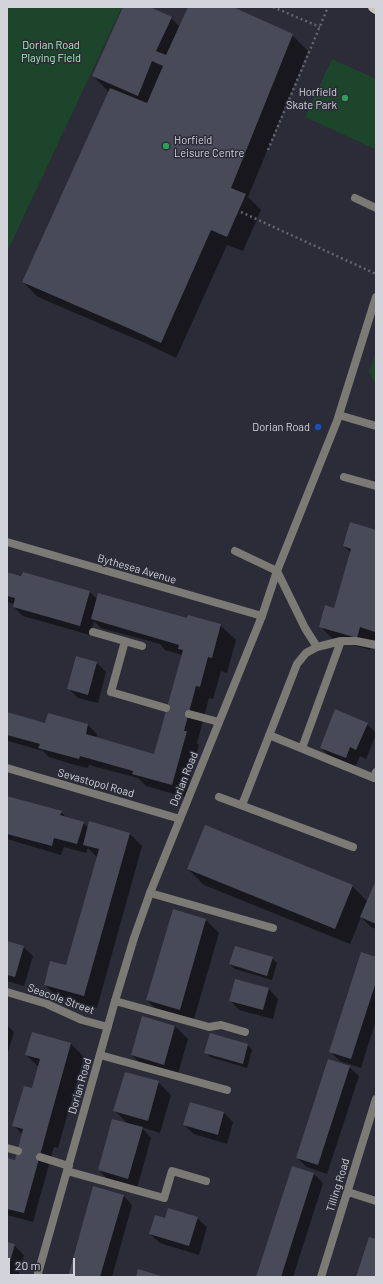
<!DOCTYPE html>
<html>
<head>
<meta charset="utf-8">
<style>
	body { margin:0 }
	#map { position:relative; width:383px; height:1284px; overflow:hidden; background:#2b2c38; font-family:Barlow,sans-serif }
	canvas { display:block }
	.frame { position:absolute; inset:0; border:8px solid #d2d3db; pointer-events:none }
	.scale { position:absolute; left:8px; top:1258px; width:67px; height:18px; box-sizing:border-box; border:2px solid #d2d3db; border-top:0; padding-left:5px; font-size:12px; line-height:14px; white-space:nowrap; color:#d2d3db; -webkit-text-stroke:3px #2b2c38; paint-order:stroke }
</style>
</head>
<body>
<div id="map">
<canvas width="383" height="1284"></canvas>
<div class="frame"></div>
<div class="scale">20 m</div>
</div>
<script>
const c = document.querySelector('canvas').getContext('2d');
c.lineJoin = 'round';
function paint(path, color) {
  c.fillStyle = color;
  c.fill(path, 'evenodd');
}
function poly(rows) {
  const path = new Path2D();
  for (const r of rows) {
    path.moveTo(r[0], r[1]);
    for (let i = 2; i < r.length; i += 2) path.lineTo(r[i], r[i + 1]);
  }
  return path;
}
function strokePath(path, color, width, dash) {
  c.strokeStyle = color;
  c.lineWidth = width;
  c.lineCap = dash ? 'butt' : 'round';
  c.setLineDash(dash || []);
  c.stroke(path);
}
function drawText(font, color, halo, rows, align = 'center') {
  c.font = font + ' Barlow,sans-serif';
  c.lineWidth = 3;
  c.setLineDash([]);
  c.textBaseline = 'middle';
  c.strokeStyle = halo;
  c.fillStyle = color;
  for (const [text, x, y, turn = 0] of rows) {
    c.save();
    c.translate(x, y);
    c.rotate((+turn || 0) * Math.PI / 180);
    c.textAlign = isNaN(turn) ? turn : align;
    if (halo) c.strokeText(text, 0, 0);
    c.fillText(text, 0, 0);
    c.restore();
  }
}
const green = poly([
	[7,7,122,7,7,252],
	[332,59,376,79,375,149,305,117],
	[376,350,376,385,369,372]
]);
const shadow = poly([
	[125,7,147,7,171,18,180,27,189,7,230,7,292,35,308,51,248,197,261,210,243,251,227,245,176,358,145,343,38,297,23,282,109,92,93,76],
	[376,531,376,641,373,640,370,650,333,639,320,626,335,609,351,553,344,546],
	[7,572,90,592,97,599,187,619,220,625,236,640,227,673,221,671,213,699,209,698,197,743,199,745,185,797,146,786,138,778,89,765,88,768,75,765,49,757,43,751,8,741,7,744,7,713,46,724,75,721,88,725,97,734,96,738,155,755,182,655,165,650,160,644,101,628,94,621,90,635,23,616,14,607,15,604,7,602],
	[97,663,106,672,98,703,78,698,69,689],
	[367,724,376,733,376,734,366,759,360,756,355,767,330,757,321,748],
	[7,796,61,812,67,818,83,823,89,828,129,833,142,846,97,1008,58,998,45,985,67,966,97,857,88,848,86,853,64,847,61,855,7,839],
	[188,869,352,886,368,902,376,883,376,929,371,927,361,917,350,944,204,885],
	[206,920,219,933,193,1022,160,1013,147,1000],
	[7,942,23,947,33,956,24,986,7,981],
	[272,958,277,963,272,980,235,969,230,964],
	[376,958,376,1020,361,1068,340,1061,331,1052],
	[235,980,269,989,278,999,273,1019,239,1010,230,1000],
	[7,1025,14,1032,7,1056],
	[175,1026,188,1039,177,1077,145,1068,132,1055],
	[32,1033,71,1044,84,1057,58,1148,54,1147,33,1222,7,1215,7,1163,16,1161,23,1135,14,1126,33,1089,39,1067,26,1055],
	[248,1045,252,1050,247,1068,210,1057,206,1052],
	[349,1067,359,1076,327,1174,307,1167,297,1158],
	[158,1082,171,1095,160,1133,141,1127,151,1138,137,1188,108,1180,99,1170,129,1125,115,1111],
	[224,1113,233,1122,227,1144,194,1134,184,1125],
	[314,1174,323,1183,293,1277,257,1277],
	[123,1195,132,1205,112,1277,69,1277],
	[197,1218,207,1227,199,1255,160,1243,150,1234],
	[7,1243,14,1245,24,1255,18,1277,7,1277]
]);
const building = poly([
	[123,7,150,7,172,17,156,51,166,55,188,7,233,7,293,34,231,188,246,194,227,237,211,230,161,343,128,328,22,282,110,88,147,103,163,66,152,61,138,96,92,76],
	[350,522,376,530,376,629,375,632,360,627,357,638,319,627,325,605,334,608,351,549,343,546],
	[7,572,21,576,23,572,90,591,80,626,13,607,15,598,7,596],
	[98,593,187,618,188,615,221,624,212,658,208,657,200,687,196,686,184,731,187,731,172,785,132,774,133,771,80,756,79,759,38,748,40,744,7,735,7,712,45,723,48,713,88,724,86,734,154,754,183,650,178,649,179,645,91,619],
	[76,656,97,662,88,695,67,689],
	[335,709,368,723,356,750,350,747,346,758,320,748],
	[7,796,62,811,60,815,84,822,77,844,54,838,52,846,7,834],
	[89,821,130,833,84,996,44,985,50,961,66,965,99,849,83,845],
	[205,825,353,885,335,929,187,869],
	[376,880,376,924,360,917],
	[173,909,206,919,180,1010,146,1000],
	[7,941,24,946,15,977,7,975],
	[235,946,273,957,267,976,229,964],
	[361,952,376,957,376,982,351,1059,329,1052],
	[235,979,269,988,263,1010,229,1001],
	[142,1016,175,1026,164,1065,131,1055],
	[32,1032,71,1043,24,1213,7,1209,7,1158,15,1160,23,1129,12,1126,24,1086,32,1088,40,1059,25,1055],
	[210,1033,248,1044,243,1064,204,1053],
	[328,1059,350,1066,318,1165,296,1158],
	[125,1072,159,1081,148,1121,113,1111],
	[190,1102,224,1112,218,1135,183,1125],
	[112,1119,143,1127,128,1179,98,1170],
	[292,1166,314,1173,281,1277,256,1277],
	[93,1186,124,1195,104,1263,100,1277,68,1277],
	[168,1208,198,1217,189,1246,149,1234,155,1215,165,1218],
	[369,1237,376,1239,376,1277,356,1277],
	[7,1242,15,1244,7,1272],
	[138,1269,164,1277,136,1277]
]);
const path = poly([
	[273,7,320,27],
	[268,150,328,7],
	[241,212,376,274]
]);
const service = poly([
	[355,198,376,208],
	[344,477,376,486],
	[235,551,277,571,305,628,317,647],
	[93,632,142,646],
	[125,641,111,692,166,708],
	[189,714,219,722],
	[269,735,374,778,376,772],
	[302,748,341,641,356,641,376,645],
	[219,797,353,847],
	[242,805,297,664,306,653,317,647,341,641],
	[150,893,273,928],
	[115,1001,209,1027,221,1025,245,1032],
	[100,1055,227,1090],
	[7,1148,18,1151],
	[40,1157,69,1166],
	[67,1171,164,1198,172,1171,206,1181]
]);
const pedestrian = poly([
	[7,542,262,616]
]);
const minor = poly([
	[339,415,376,426],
	[7,768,180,819],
	[7,992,47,1004,82,1020,108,1027],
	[348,1192,376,1201],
	[37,1277,115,1001,134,938,150,893,262,616,277,571,337,421,376,297],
	[321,1277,376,1099]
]);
const primary = poly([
	[373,7,376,9]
]);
const markers = [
	[345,98,4,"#2e9e5b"],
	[166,146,4,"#2e9e5b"],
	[318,427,4,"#1a4fb4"]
];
const parkNames = [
	["Dorian Road",51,45],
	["Playing Field",51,58]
];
const poiNames = [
	["Horfield",337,92],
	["Skate Park",337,105],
	["Horfield",174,140,"left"],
	["Leisure Centre",174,153,"left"],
	["Dorian Road",310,427]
];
const streetNames = [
	["Bythesea Avenue",137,569,16],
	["Dorian Road",184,779,-68],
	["Sevastopol Road",96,783,16],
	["Seacole Street",61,999,20],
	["Dorian Road",80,1086,-74],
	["Tilling Road",338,1185,-73]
];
paint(green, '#1d452b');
paint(shadow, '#0007');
paint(building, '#484a57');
strokePath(path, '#63646e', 2.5, [2, 3]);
strokePath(service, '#7c7a74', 8);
strokePath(pedestrian, '#7c7a74', 8);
strokePath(minor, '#7c7a74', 8);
strokePath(primary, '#cbc6ba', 10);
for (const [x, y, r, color] of markers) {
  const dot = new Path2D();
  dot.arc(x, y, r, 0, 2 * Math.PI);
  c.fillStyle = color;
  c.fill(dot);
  strokePath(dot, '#2b2c38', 1.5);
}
drawText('11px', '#a5f2bb', '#2b2c38', parkNames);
drawText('11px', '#d2d3db', '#2b2c38', poiNames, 'right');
drawText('11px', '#d2d3db', '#2b2c38', streetNames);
</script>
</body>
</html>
